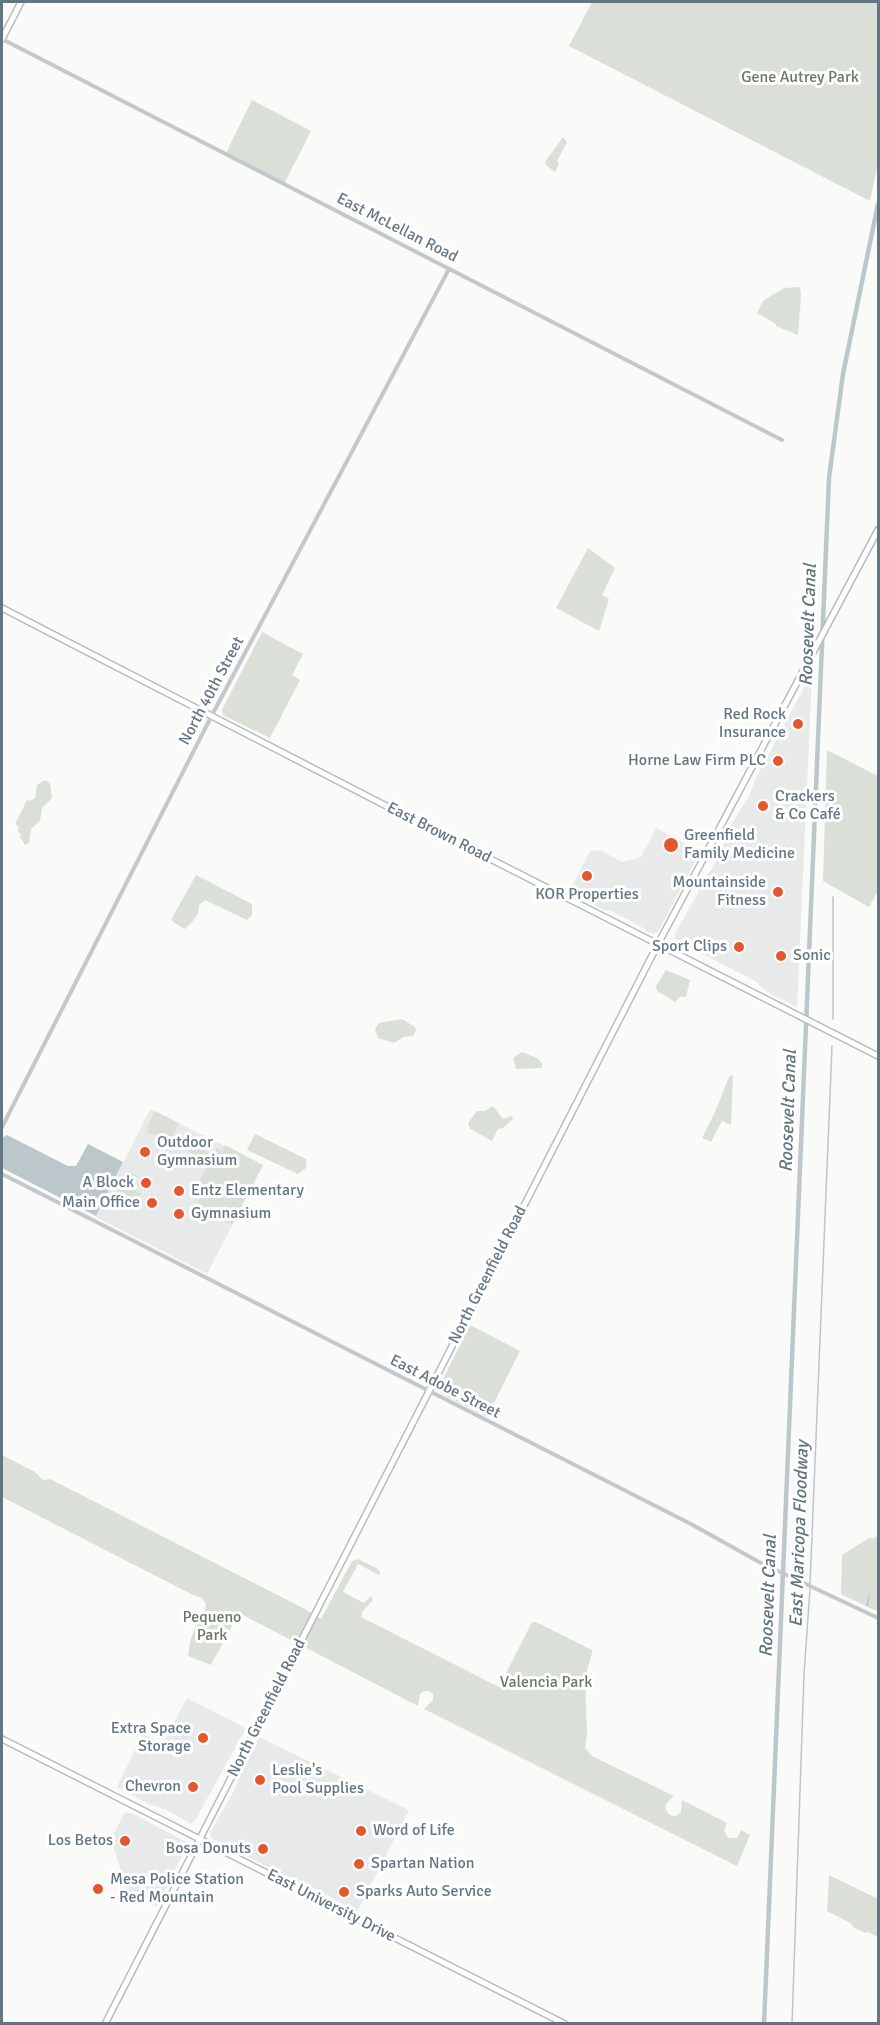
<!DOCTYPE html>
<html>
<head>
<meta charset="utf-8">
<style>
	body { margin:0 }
	#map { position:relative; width:880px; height:2025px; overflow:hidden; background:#fafaf8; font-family:Signika,sans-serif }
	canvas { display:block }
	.frame { position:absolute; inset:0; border:3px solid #657683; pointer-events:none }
</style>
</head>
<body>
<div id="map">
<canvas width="880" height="2025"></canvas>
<div class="frame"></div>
</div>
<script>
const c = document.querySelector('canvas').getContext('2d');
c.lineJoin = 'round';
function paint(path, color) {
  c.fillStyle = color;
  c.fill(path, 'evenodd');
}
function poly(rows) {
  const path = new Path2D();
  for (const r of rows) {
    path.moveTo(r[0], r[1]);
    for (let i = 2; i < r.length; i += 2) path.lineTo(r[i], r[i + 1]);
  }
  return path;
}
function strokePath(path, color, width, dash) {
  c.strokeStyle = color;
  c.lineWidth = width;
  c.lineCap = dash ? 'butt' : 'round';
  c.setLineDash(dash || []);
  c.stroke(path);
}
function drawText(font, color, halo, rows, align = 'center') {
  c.font = font + ' Signika,sans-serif';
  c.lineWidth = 6;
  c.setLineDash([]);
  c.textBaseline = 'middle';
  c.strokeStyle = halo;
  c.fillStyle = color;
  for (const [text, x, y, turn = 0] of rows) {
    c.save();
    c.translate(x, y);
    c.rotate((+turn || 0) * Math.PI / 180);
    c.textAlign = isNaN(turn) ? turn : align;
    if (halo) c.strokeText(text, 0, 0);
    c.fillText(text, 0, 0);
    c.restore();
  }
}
const built = poly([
	[810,672,812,674,797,1007,769,993,754,980,676,941,674,935,697,895,702,882,713,867,724,844,728,830,749,796,756,778,803,690],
	[656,828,700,852,658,932,653,934,648,932,637,924,613,912,602,909,569,893,590,851,600,850,622,862,641,857],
	[150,1109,263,1165,207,1274,96,1217],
	[187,1698,246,1728,196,1819,191,1824,169,1811,149,1804,117,1787,143,1734,163,1744],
	[259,1737,409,1810,357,1912,318,1890,280,1873,211,1838,210,1833,236,1787,239,1776],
	[125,1812,136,1815,188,1843,157,1907,128,1893,111,1839]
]);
const green = poly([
	[592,2,878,2,878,163,870,201,569,46],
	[252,100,311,131,284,184,226,153],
	[563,137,567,142,557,161,559,164,555,172,546,165,545,162],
	[800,287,801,297,798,335,776,326,776,324,757,313,763,301,772,295,785,288],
	[588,548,615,568,602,595,609,599,599,631,556,608],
	[262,632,303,654,292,675,300,680,270,738,223,715,222,710],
	[827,750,878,776,878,890,869,907,823,881],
	[43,781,47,781,50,784,52,798,42,808,40,821,31,829,29,843,25,845,20,837,21,834,18,832,19,827,15,824,27,800,30,801,35,798,37,785],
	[196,875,252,904,252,915,247,920,205,900,199,905,198,914,192,922,185,929,179,926,171,920],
	[666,970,690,980,686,997,680,997,675,1002,657,991,656,986],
	[402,1019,415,1027,416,1030,413,1036,403,1037,394,1043,378,1038,375,1029,379,1023],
	[522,1052,537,1058,542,1063,542,1068,516,1069,513,1058],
	[733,1075,731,1125,722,1121,711,1142,702,1138,715,1112,729,1077],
	[493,1106,503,1119,512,1116,513,1119,503,1128,498,1129,492,1141,470,1129,468,1123,477,1111,485,1111],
	[155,1111,179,1123,171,1139,177,1143,176,1145,154,1134,149,1134,147,1128],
	[255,1134,306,1159,306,1168,298,1174,247,1150],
	[182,1138,209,1153,205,1160,178,1146],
	[225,1145,263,1165,232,1225,204,1210,202,1205,198,1203,200,1198,193,1194,217,1148,222,1151],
	[128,1171,139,1177,136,1176,133,1181,136,1183,133,1189,141,1193,135,1205,115,1195],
	[470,1325,520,1351,487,1417,442,1394,438,1389],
	[2,1455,35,1472,43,1480,50,1479,305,1609,321,1619,352,1561,358,1559,378,1569,380,1573,379,1575,358,1564,343,1592,364,1603,371,1596,373,1600,363,1611,361,1617,499,1687,532,1622,536,1622,592,1650,592,1654,585,1677,587,1733,585,1748,592,1756,674,1796,669,1800,665,1806,667,1812,670,1815,676,1816,681,1812,682,1800,727,1823,724,1830,728,1838,737,1838,741,1830,750,1835,737,1866,424,1709,433,1700,433,1694,429,1691,424,1691,420,1694,418,1706,239,1613,211,1665,188,1656,190,1642,198,1619,205,1610,206,1604,202,1598,191,1594,2,1497],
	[878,1531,878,1610,874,1610,841,1594,842,1555,869,1538,873,1539,877,1536],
	[829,1875,878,1899,878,1937,868,1932,865,1933,853,1927,852,1924,827,1911]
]);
const water = poly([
	[7,1135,68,1166,76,1166,88,1144,123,1162,96,1216,2,1168,2,1138]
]);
const stream = poly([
	[833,897,833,1019],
	[810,1584,832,1046],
	[867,1606,869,1596],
	[792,2024,804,1674,810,1589]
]);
const canal = poly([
	[764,2024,829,478,843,374,878,204]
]);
const minor = poly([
	[2,39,782,440],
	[2,1127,211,717,449,269],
	[2,1174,691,1524,761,1563,878,1618]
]);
const major = poly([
	[2,39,21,2],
	[2,608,398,812,878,1056],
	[2,1739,565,2024],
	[105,2024,658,944,878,530]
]);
const markers = [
	[798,724,6,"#e4572e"],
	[778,761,6,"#e4572e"],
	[763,806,6,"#e4572e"],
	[671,845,8,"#e4572e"],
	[587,876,6,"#e4572e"],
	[778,892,6,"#e4572e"],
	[739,947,6,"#e4572e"],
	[781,956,6,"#e4572e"],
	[145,1152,6,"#e4572e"],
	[146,1183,6,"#e4572e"],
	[179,1191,6,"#e4572e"],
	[152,1203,6,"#e4572e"],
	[179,1214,6,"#e4572e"],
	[203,1738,6,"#e4572e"],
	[260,1780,6,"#e4572e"],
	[193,1787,6,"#e4572e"],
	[361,1831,6,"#e4572e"],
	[125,1841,6,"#e4572e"],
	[263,1849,6,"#e4572e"],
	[359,1864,6,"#e4572e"],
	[98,1889,6,"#e4572e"],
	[344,1892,6,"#e4572e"]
];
const parkNames = [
	["Gene Autrey Park",800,78],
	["Pequeno",212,1618],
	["Park",212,1636],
	["Valencia Park",546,1683]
];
const streetNames = [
	["East McLellan Road",397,228,27],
	["North 40th Street",212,691,-62],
	["East Brown Road",439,833,27],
	["North Greenfield Road",488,1275,-63],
	["East Adobe Street",445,1387,27],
	["North Greenfield Road",267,1708,-63],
	["East University Drive",331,1906,27]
];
const poiNames = [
	["Red Rock",786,715,"right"],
	["Insurance",786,733,"right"],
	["Horne Law Firm PLC",766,761,"right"],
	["Crackers",775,797],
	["& Co Café",775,815],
	["Greenfield",684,836],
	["Family Medicine",684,854],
	["Mountainside",766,883,"right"],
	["Fitness",766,901,"right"],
	["KOR Properties",587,895,"center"],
	["Sport Clips",727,947,"right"],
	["Sonic",793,956],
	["Outdoor",157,1143],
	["Gymnasium",157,1161],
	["A Block",134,1183,"right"],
	["Entz Elementary",191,1191],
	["Main Office",140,1203,"right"],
	["Gymnasium",191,1214],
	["Extra Space",191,1729,"right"],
	["Storage",191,1747,"right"],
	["Leslie's",272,1771],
	["Pool Supplies",272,1789],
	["Chevron",181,1787,"right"],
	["Word of Life",373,1831],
	["Los Betos",113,1841,"right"],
	["Bosa Donuts",251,1849,"right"],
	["Spartan Nation",371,1864],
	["Mesa Police Station",110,1880],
	["- Red Mountain",110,1898],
	["Sparks Auto Service",356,1892]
];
const waterNames = [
	["Roosevelt Canal",809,625,-88],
	["Roosevelt Canal",789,1111,-88],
	["East Maricopa Floodway",800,1534,-88],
	["Roosevelt Canal",769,1596,-88]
];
paint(built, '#e8e9e9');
paint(green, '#dadfd7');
paint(water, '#bbc7cb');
strokePath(stream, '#bbc7cb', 1.5);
strokePath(canal, '#bbc7cb', 4.5);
strokePath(major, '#b5babe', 8);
strokePath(minor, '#c3c8cc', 4);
strokePath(major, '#fff', 5);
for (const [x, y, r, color] of markers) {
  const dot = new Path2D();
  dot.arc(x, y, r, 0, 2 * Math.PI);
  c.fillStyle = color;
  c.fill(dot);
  strokePath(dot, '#fff', 2);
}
drawText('16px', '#687a64', '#fff', parkNames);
drawText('16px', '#657683', '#fff', streetNames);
drawText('16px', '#657683', '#fff', poiNames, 'left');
drawText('italic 18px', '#60757c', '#fff', waterNames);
</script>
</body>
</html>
